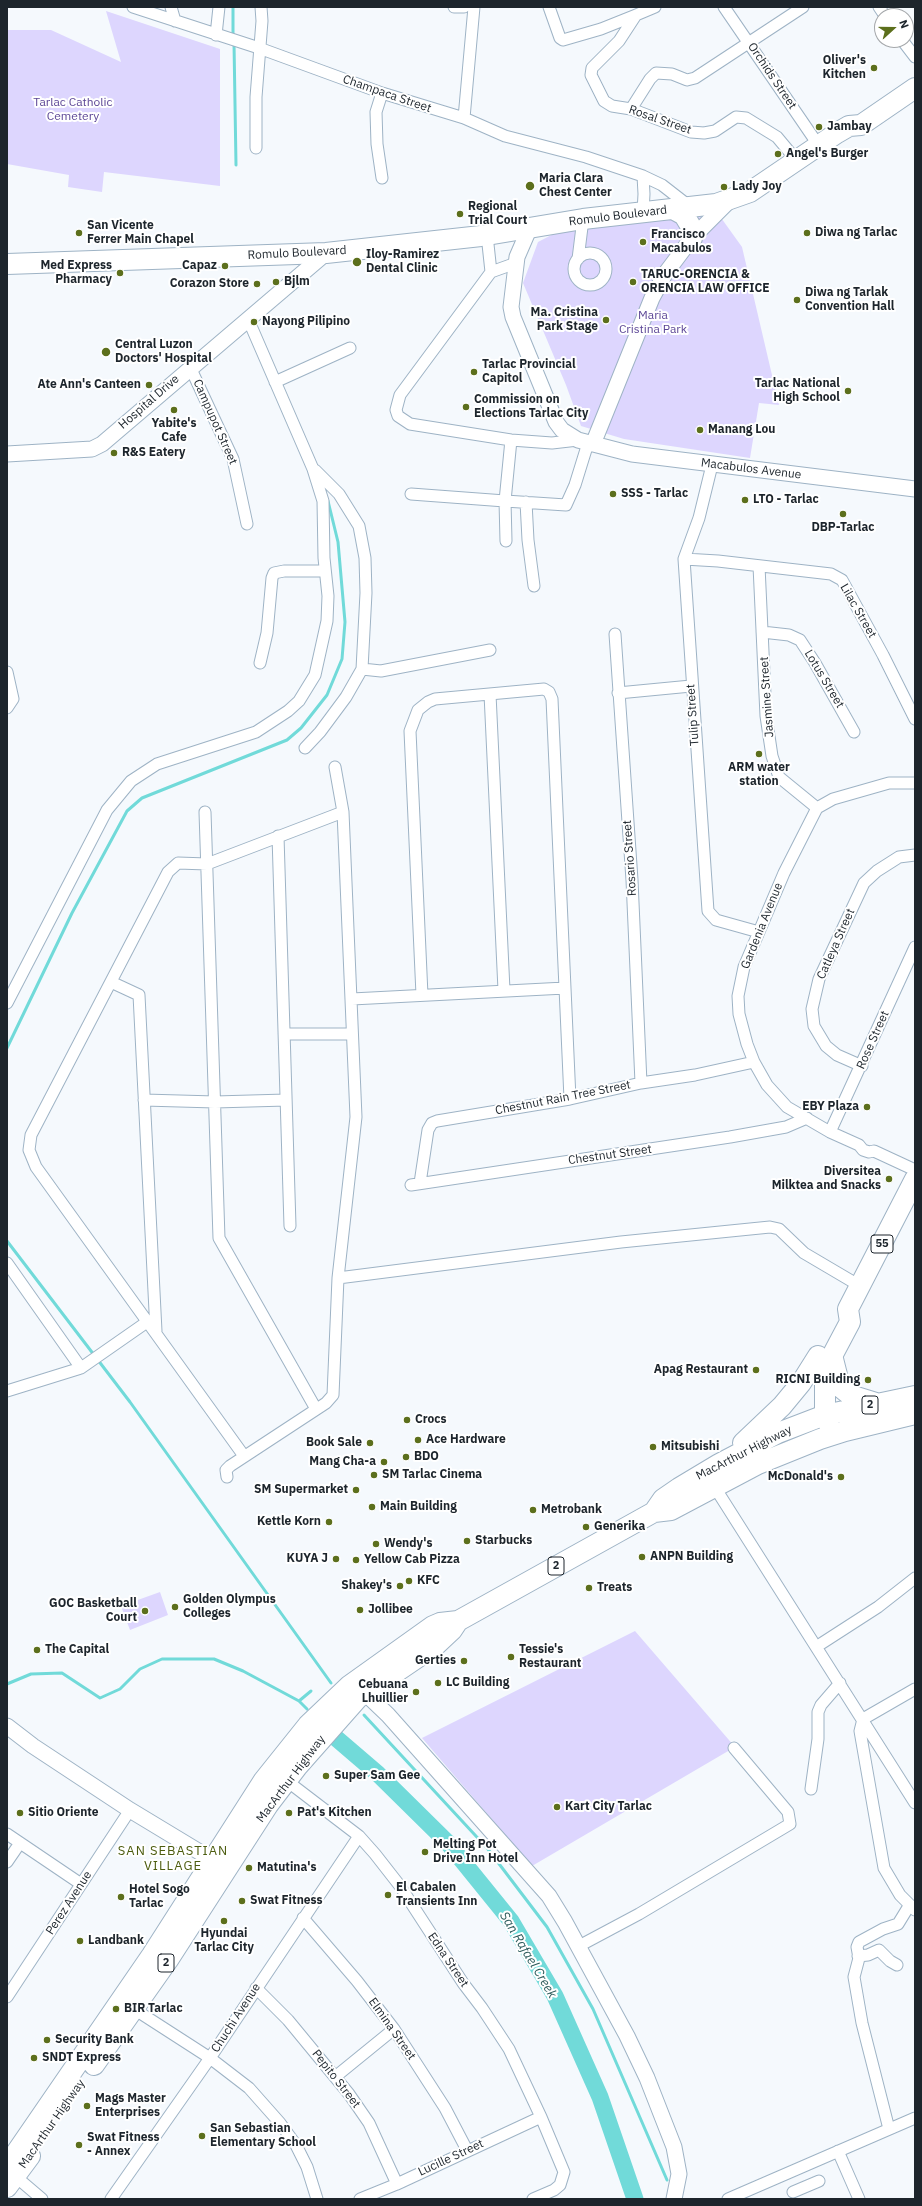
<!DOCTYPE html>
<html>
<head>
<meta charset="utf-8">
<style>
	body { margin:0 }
	#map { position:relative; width:922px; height:2206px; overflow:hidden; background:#f5f9fd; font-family:"IBM Plex Sans",sans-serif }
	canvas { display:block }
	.frame { position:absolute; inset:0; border:8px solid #1d252c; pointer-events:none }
	.north { position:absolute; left:874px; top:8px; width:40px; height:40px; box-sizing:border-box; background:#fff; border:1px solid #a5a8ab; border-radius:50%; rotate:69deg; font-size:11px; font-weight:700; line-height:16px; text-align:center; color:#1d252c }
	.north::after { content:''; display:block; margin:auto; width:14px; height:18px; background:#5c6f1c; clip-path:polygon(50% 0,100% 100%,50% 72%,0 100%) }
</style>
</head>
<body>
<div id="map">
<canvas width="922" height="2206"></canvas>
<div class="frame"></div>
<div class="north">N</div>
</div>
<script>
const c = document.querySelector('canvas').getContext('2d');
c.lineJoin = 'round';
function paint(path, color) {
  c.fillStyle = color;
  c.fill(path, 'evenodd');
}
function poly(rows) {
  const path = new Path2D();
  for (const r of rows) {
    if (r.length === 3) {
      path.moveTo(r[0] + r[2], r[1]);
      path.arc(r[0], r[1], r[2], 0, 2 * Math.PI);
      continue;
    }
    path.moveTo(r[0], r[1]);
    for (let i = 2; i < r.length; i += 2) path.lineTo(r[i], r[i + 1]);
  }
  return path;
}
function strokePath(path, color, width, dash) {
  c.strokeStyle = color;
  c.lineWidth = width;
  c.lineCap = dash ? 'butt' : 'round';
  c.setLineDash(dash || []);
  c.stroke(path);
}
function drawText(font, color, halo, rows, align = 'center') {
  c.font = font + ' "IBM Plex Sans",sans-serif';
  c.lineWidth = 4;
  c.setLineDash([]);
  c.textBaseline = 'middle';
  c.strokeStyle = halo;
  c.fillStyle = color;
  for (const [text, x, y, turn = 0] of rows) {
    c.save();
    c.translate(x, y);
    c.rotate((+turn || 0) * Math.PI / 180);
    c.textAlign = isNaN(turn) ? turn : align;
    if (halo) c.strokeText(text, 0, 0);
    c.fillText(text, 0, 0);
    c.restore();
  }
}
const green = poly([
	[106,11,220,49,220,186,104,172,102,192,68,187,69,175,7,164,7,30,51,30,121,62],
	[714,208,742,247,779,405,759,403,750,458,624,439,581,426,566,385,523,283,538,242,563,229],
	[160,1592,168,1615,130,1630,121,1606],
	[635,1631,735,1747,532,1866,422,1738]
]);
const stream = poly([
	[233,7,233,37],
	[234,43,236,165],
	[7,1048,72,913,127,811,142,798,287,740,301,728,327,695,342,659,345,622,338,542,328,501],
	[7,1241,130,1402,331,1683],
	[7,1684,31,1674,62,1673,100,1698,120,1689,140,1669,162,1659,214,1659,243,1671,299,1701,307,1709],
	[299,1701,311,1691],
	[364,1715,487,1848,547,1927,593,2009,667,2180]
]);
const river = poly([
	[336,1738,378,1774,447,1842,511,1921,555,1996,600,2097,635,2199]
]);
const street = poly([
	[133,7,259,48,382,93,464,118,505,136,586,157,643,176,662,185,689,206],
	[171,7,175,21],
	[454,7,464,7],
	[549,7,560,38,563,40,601,29,636,15],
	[655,7,636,15,619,41,592,68,591,75,604,101,612,106,631,109,691,132,704,133,715,131,736,117,746,118,777,137,797,161],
	[724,7,819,146],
	[879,7,885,16],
	[216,35,219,7],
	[902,40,915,57],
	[631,109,650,79,656,73,672,74,687,80,695,78,803,7],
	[464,118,474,7],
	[256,148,256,97,262,21,261,7],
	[382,178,377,144,376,112,382,93],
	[643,212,644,194,643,176],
	[487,235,491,272,400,395,396,410,398,416,410,424,511,440,552,443,578,440],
	[590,269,16],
	[578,259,583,219],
	[491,272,516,263],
	[190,367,233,459,247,524],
	[275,382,350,348],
	[712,465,699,518,684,559,708,911,716,920,759,932],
	[411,494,505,501,511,440],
	[526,502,528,540,534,586],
	[506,541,505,501,566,505,575,485,588,443],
	[684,559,718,561,831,574,842,580,883,655,915,719],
	[759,566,766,716,772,756,779,777,817,808],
	[762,632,789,635,800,640,815,663,854,732],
	[615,634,632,880,641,1083],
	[260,663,267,633,272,578,274,573,284,571,325,571],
	[362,669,381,671,490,650],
	[7,672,13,699,7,708],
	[618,693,691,686],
	[490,694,504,990],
	[305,748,320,732,346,697,362,669,366,593,365,558,359,526,339,494,315,470],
	[335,767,343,812],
	[915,783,889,783,833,799,817,808,784,873,744,967,738,996,739,1014,747,1044,754,1062,767,1085,787,1107,830,1132,859,1145,863,1150,869,1152,874,1151,915,1170],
	[205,812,219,1238,316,1409],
	[278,836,290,1226],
	[111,982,139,995,156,1331],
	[422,995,410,731,418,710,428,702,435,699,544,689,549,692,552,699,565,988],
	[352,999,565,988,570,1099],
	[7,1003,107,810,131,781,157,764,256,732,288,711,299,701,315,675,327,621,328,596,324,558,323,501,313,469,248,319],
	[284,1034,352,1034],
	[862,1066,837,1055,826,1046,814,1026,812,1009,819,979,864,883,877,871,899,857,915,855],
	[144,1100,215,1102,286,1100],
	[830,1132,915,947],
	[420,1183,428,1130,432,1123,437,1121,570,1099,641,1083,695,1075,754,1062],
	[411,1185,730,1137,786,1127,807,1118],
	[7,1263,81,1368],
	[7,1391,81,1368,147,1322],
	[244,1456,36,1167,29,1150,31,1135,168,872,178,863,207,864,343,812,356,1117,338,1278],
	[227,1477,226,1470,230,1466,326,1403,333,1395,338,1278,621,1242,770,1227,779,1229,804,1253,860,1286],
	[714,1486,915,1803],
	[816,1647,878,1607,915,1578],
	[915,1689,863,1719,860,1731,884,1868,900,1895,915,1910],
	[287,1781,359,1836,375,1854,400,1886,463,1983,482,2008,509,2049,541,2117,564,2172,560,2185,554,2190,533,2199],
	[811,1789,818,1739,818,1712,821,1705,840,1683],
	[7,1834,81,1884],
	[7,1862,20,1843],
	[303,1918,357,1981,394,2029,445,2108,467,2150],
	[579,1946,639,1914,790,1824,788,1812,734,1748],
	[858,1956,868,1955,879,1950,890,1961,897,1965],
	[256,1988,288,2020,349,2094,369,2123,397,2184],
	[7,1997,130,1810],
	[134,2009,210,2058,249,2088,280,2123,296,2145,307,2167,317,2199],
	[335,2077,394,2029],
	[889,2129,862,2023,854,1977,859,1958,857,1947,859,1942,883,1929,898,1924,909,1906],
	[838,2151,859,2199],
	[15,2176,42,2199],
	[793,2192,819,2181],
	[111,2199,210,2058,359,1836],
	[360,2199,397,2184,541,2117],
	[728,2199,915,2118]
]);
const secondary = poly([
	[530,227,517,257,511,307,513,317,556,422,562,430,578,440,632,454,915,489],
	[593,444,652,298,665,274,692,238,729,201],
	[7,454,92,449,102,444,326,253],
	[365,1693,388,1715,549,1896,565,1922,627,2036,647,2078,674,2147,679,2174,674,2199],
	[7,1726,33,1746,130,1810,221,1865]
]);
const highway = poly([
	[673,209,684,215,690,225,692,238],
	[7,264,326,253,481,236,583,219,716,204,750,192,837,133,849,126,861,125,915,88],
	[833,1359,840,1387,850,1395,876,1403],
	[830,1427,825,1415,825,1377,832,1356,850,1322,848,1309,915,1179],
	[743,1443,782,1406,801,1383,818,1356],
	[654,1512,663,1499,679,1488,719,1464,778,1433,825,1415,915,1396],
	[94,2065,168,1960,268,1805,297,1767,358,1698,436,1645,452,1630,458,1621],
	[7,2166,152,1955,264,1780,308,1725,349,1686,433,1626,440,1623,458,1621,654,1512,671,1510,758,1464,820,1439,845,1431,915,1414],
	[7,2187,30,2156]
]);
const markers = [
	[874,68,4,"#5c6f1c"],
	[819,127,4,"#5c6f1c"],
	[778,154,4,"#5c6f1c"],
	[530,186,5,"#5c6f1c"],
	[724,187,4,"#5c6f1c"],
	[460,214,4,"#5c6f1c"],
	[79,233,4,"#5c6f1c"],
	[807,233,4,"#5c6f1c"],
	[643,242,4,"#5c6f1c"],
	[357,262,5,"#5c6f1c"],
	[225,266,4,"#5c6f1c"],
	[120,273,4,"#5c6f1c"],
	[276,282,4,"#5c6f1c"],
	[633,282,4,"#5c6f1c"],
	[257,284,4,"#5c6f1c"],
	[797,300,4,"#5c6f1c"],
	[606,320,4,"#5c6f1c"],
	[254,322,4,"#5c6f1c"],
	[106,352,5,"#5c6f1c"],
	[474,372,4,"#5c6f1c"],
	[149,385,4,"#5c6f1c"],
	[848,391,4,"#5c6f1c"],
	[466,407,4,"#5c6f1c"],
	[174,410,4,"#5c6f1c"],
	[700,430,4,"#5c6f1c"],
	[114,453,4,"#5c6f1c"],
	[613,494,4,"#5c6f1c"],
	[745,500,4,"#5c6f1c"],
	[843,514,4,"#5c6f1c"],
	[759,754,4,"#5c6f1c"],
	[867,1107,4,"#5c6f1c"],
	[889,1179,4,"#5c6f1c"],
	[756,1370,4,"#5c6f1c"],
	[868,1380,4,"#5c6f1c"],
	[407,1420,4,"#5c6f1c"],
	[418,1440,4,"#5c6f1c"],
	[370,1443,4,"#5c6f1c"],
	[653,1447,4,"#5c6f1c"],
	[406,1457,4,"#5c6f1c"],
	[384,1462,4,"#5c6f1c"],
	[374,1475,4,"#5c6f1c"],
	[841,1477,4,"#5c6f1c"],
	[356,1490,4,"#5c6f1c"],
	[372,1507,4,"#5c6f1c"],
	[533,1510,4,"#5c6f1c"],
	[329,1522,4,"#5c6f1c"],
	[586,1527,4,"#5c6f1c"],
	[467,1541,4,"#5c6f1c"],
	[376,1544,4,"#5c6f1c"],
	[642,1557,4,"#5c6f1c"],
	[336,1559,4,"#5c6f1c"],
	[356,1560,4,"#5c6f1c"],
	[409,1581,4,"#5c6f1c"],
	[400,1586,4,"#5c6f1c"],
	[589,1588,4,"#5c6f1c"],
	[175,1607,4,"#5c6f1c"],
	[360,1610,4,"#5c6f1c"],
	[145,1611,4,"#5c6f1c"],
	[37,1650,4,"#5c6f1c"],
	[511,1657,4,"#5c6f1c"],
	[464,1661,4,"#5c6f1c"],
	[438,1683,4,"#5c6f1c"],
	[416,1692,4,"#5c6f1c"],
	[326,1776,4,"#5c6f1c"],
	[557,1807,4,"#5c6f1c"],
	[20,1813,4,"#5c6f1c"],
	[289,1813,4,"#5c6f1c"],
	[425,1852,4,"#5c6f1c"],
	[249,1868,4,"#5c6f1c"],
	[388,1895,4,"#5c6f1c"],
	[121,1897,4,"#5c6f1c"],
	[242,1901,4,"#5c6f1c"],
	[224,1921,4,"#5c6f1c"],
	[80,1941,4,"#5c6f1c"],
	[116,2009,4,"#5c6f1c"],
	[47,2040,4,"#5c6f1c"],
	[34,2058,4,"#5c6f1c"],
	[87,2106,4,"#5c6f1c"],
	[202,2136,4,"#5c6f1c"],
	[79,2145,4,"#5c6f1c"]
];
const shields = [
	[882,1244,22],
	[870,1405,16],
	[556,1566,16],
	[166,1963,16]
];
const shieldNames = [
	["55",882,1244],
	["2",870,1405],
	["2",556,1566],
	["2",166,1963]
];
const poiNames = [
	["Oliver's",866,61,"right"],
	["Kitchen",866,75,"right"],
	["Jambay",827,127],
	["Angel's Burger",786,154],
	["Maria Clara",539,179],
	["Chest Center",539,193],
	["Lady Joy",732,187],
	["Regional",468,207],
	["Trial Court",468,221],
	["San Vicente",87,226],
	["Ferrer Main Chapel",87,240],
	["Diwa ng Tarlac",815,233],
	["Francisco",651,235],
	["Macabulos",651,249],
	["Iloy-Ramirez",366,255],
	["Dental Clinic",366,269],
	["Med Express",112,266,"right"],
	["Pharmacy",112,280,"right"],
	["Capaz",217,266,"right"],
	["TARUC-ORENCIA &",641,275],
	["ORENCIA LAW OFFICE",641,289],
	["Bjlm",284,282],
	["Corazon Store",249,284,"right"],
	["Diwa ng Tarlak",805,293],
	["Convention Hall",805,307],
	["Ma. Cristina",598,313,"right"],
	["Park Stage",598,327,"right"],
	["Nayong Pilipino",262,322],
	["Central Luzon",115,345],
	["Doctors' Hospital",115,359],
	["Tarlac Provincial",482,365],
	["Capitol",482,379],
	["Tarlac National",840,384,"right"],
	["High School",840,398,"right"],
	["Ate Ann's Canteen",141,385,"right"],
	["Commission on",474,400],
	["Elections Tarlac City",474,414],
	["Yabite's",174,424,"center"],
	["Cafe",174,438,"center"],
	["Manang Lou",708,430],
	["R&S Eatery",122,453],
	["SSS - Tarlac",621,494],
	["LTO - Tarlac",753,500],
	["DBP-Tarlac",843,528,"center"],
	["ARM water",759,768,"center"],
	["station",759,782,"center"],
	["EBY Plaza",859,1107,"right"],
	["Diversitea",881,1172,"right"],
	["Milktea and Snacks",881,1186,"right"],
	["Apag Restaurant",748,1370,"right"],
	["RICNI Building",860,1380,"right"],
	["Crocs",415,1420],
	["Ace Hardware",426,1440],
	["Book Sale",362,1443,"right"],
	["Mitsubishi",661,1447],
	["BDO",414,1457],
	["Mang Cha-a",376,1462,"right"],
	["SM Tarlac Cinema",382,1475],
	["McDonald's",833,1477,"right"],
	["SM Supermarket",348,1490,"right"],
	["Main Building",380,1507],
	["Metrobank",541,1510],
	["Kettle Korn",321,1522,"right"],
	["Generika",594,1527],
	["Starbucks",475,1541],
	["Wendy's",384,1544],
	["ANPN Building",650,1557],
	["KUYA J",328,1559,"right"],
	["Yellow Cab Pizza",364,1560],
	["KFC",417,1581],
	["Shakey's",392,1586,"right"],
	["Treats",597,1588],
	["Golden Olympus",183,1600],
	["Colleges",183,1614],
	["GOC Basketball",137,1604,"right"],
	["Court",137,1618,"right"],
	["Jollibee",368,1610],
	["The Capital",45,1650],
	["Tessie's",519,1650],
	["Restaurant",519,1664],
	["Gerties",456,1661,"right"],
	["LC Building",446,1683],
	["Cebuana",408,1685,"right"],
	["Lhuillier",408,1699,"right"],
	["Super Sam Gee",334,1776],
	["Kart City Tarlac",565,1807],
	["Sitio Oriente",28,1813],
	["Pat's Kitchen",297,1813],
	["Melting Pot",433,1845],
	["Drive Inn Hotel",433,1859],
	["Matutina's",257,1868],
	["El Cabalen",396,1888],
	["Transients Inn",396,1902],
	["Hotel Sogo",129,1890],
	["Tarlac",129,1904],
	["Swat Fitness",250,1901],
	["Hyundai",224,1934,"center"],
	["Tarlac City",224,1948,"center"],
	["Landbank",88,1941],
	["BIR Tarlac",124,2009],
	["Security Bank",55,2040],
	["SNDT Express",42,2058],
	["Mags Master",95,2099],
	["Enterprises",95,2113],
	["San Sebastian",210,2129],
	["Elementary School",210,2143],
	["Swat Fitness",87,2138],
	["- Annex",87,2152]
];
const streetNames = [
	["Orchids Street",772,76,56],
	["Champaca Street",387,94,19],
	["Rosal Street",660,120,19],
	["Romulo Boulevard",618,216,-7],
	["Romulo Boulevard",297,253,-3],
	["Hospital Drive",149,402,-41],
	["Campupot Street",215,422,66],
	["Macabulos Avenue",751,469,7],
	["Lilac Street",858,611,60],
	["Lotus Street",824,679,59],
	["Jasmine Street",767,697,-94],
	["Tulip Street",693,715,-94],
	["Rosario Street",630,858,-94],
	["Gardenia Avenue",762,926,-68],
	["Catleya Street",836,944,-66],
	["Rose Street",873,1040,-66],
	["Chestnut Rain Tree Street",563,1098,-11],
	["Chestnut Street",610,1155,-8],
	["MacArthur Highway",744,1453,-27],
	["MacArthur Highway",291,1779,-53],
	["Perez Avenue",69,1903,-57],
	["Edna Street",448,1960,56],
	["Chuchi Avenue",236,2018,-57],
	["Elmina Street",392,2029,55],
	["Pepito Street",336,2079,52],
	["MacArthur Highway",52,2124,-55],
	["Lucille Street",451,2158,-25]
];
const parkNames = [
	["Tarlac Catholic",73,103],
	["Cemetery",73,117],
	["Maria",653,316],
	["Cristina Park",653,330]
];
const neighbourhoodNames = [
	["SAN SEBASTIAN",173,1851],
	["VILLAGE",173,1866]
];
const waterNames = [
	["San Rafael Creek",528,1955,59]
];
paint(green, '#ddd6fe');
strokePath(stream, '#71dad9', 3);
strokePath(river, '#71dad9', 17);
strokePath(street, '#9eb3c5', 13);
strokePath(secondary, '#9eb3c5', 17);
strokePath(highway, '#9eb3c5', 22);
strokePath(street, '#fff', 11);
strokePath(secondary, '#fff', 15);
strokePath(highway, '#fff', 20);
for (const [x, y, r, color] of markers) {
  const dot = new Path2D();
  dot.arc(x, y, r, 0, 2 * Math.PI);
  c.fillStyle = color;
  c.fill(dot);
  strokePath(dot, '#fff', 1.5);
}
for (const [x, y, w] of shields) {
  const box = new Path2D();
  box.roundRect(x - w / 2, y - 9, w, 18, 3);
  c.fillStyle = '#fff';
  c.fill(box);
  strokePath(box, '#1d252c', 1);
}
drawText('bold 11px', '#1d252c', null, shieldNames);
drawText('bold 12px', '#1d252c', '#fff', poiNames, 'left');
drawText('12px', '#1d252c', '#fff', streetNames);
drawText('12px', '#5b4595', '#fff', parkNames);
c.letterSpacing = '1px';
drawText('13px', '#4c5c0f', '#fff', neighbourhoodNames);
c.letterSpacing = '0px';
drawText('italic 13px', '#2d5b5b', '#fff', waterNames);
</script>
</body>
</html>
